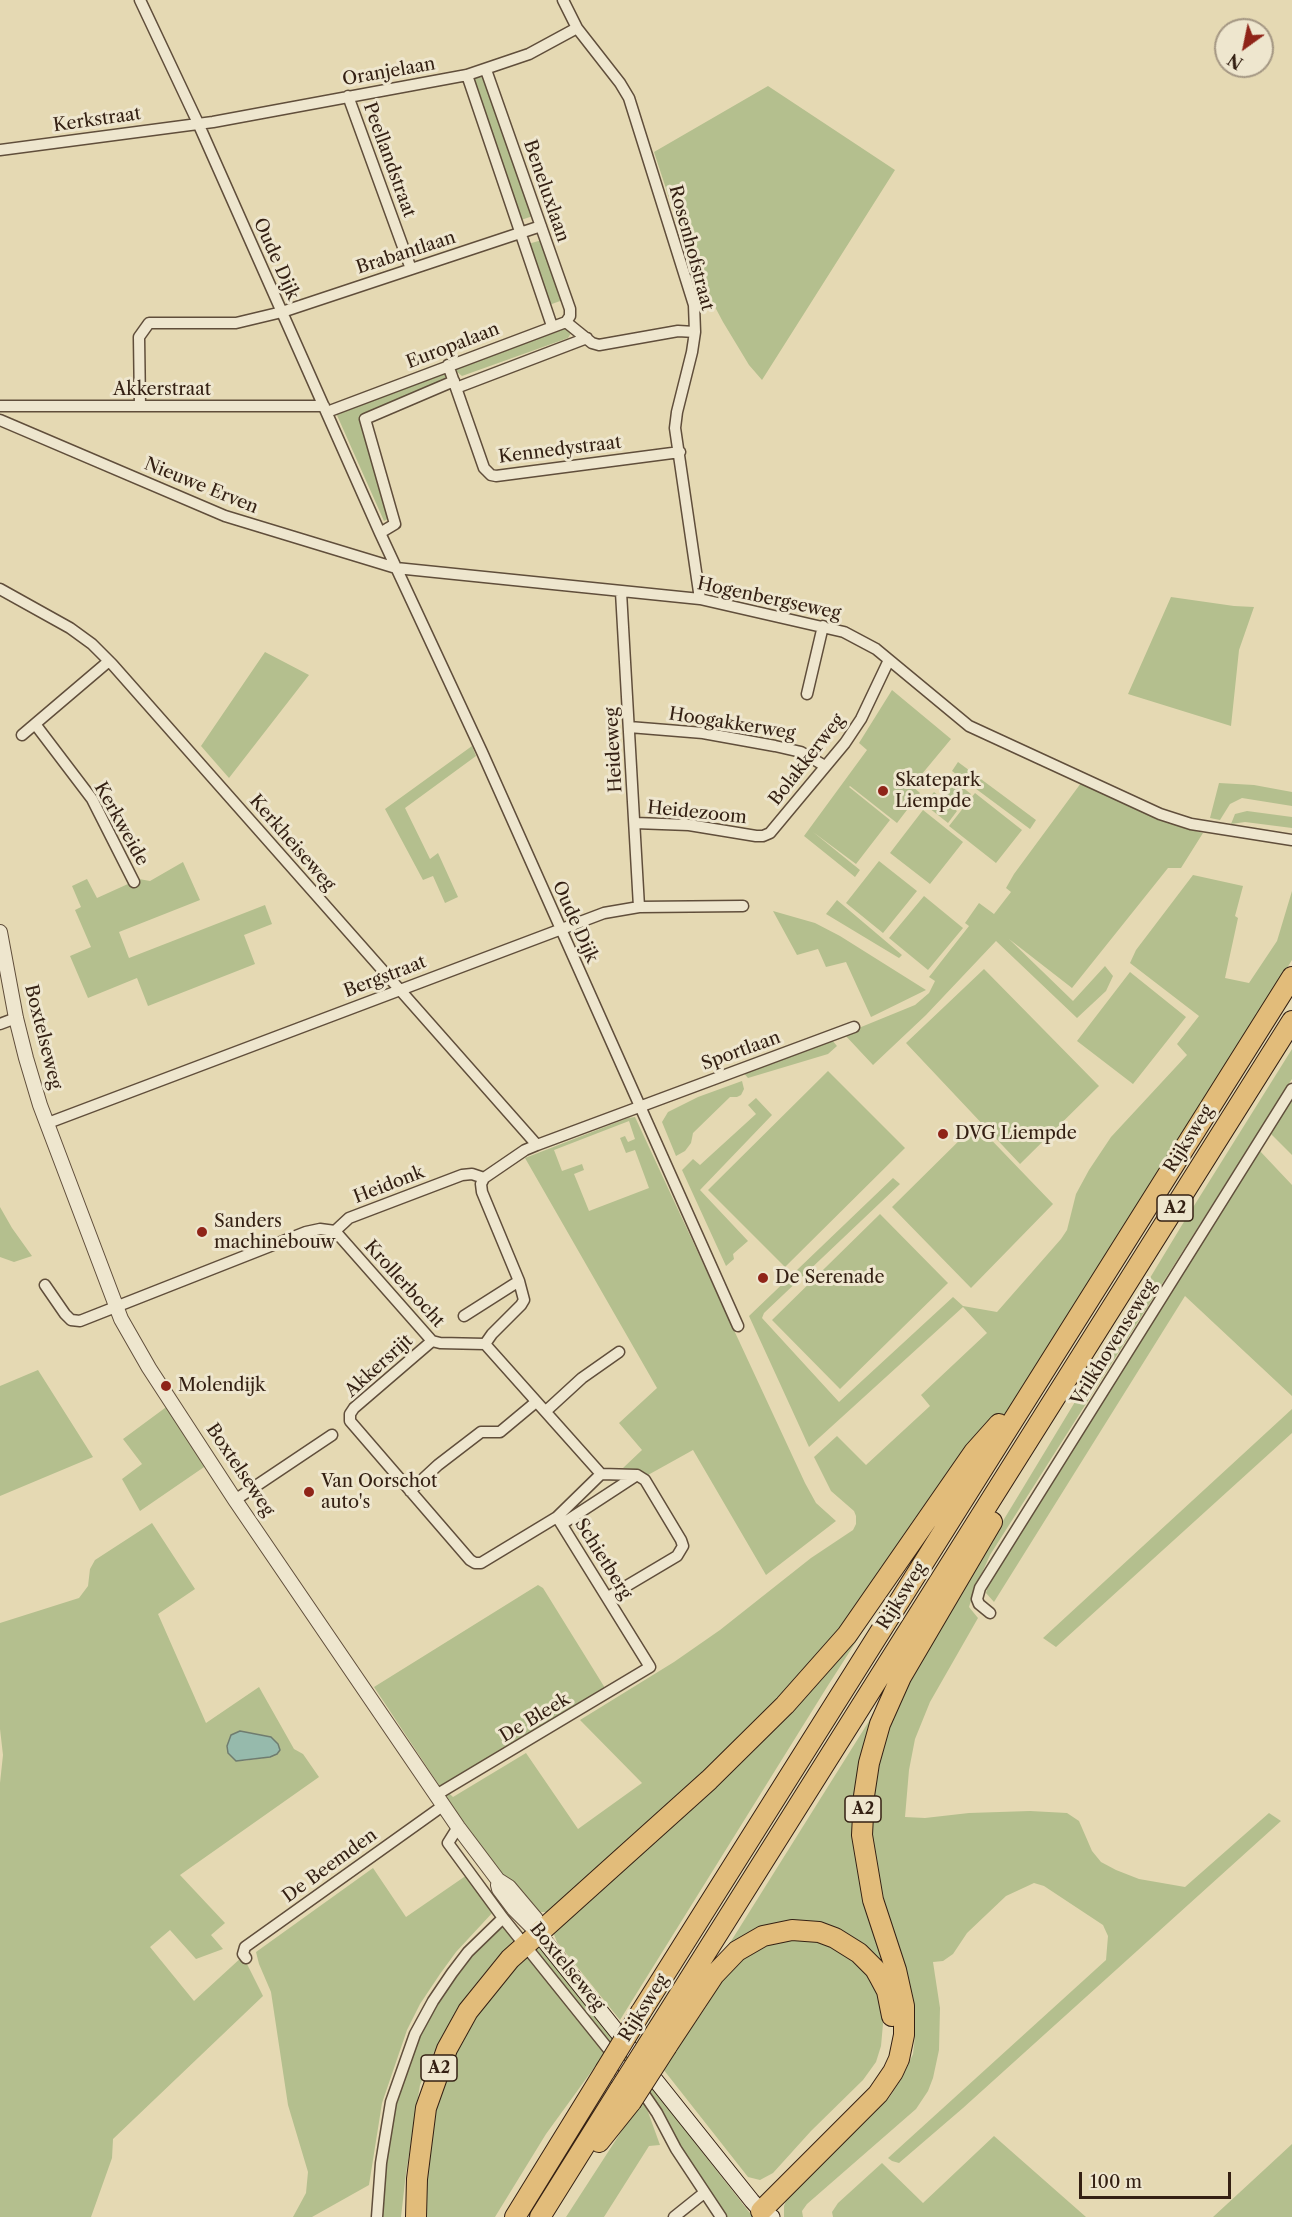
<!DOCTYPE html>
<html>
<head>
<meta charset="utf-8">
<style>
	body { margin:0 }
	#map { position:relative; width:1292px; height:2217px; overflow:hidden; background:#e5d9b3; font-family:"Libre Caslon Text",serif }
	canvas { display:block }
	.north { position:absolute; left:1214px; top:18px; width:60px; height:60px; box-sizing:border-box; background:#eee6ce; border:2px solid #a49783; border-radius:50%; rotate:213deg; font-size:16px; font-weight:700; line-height:24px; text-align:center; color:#342013 }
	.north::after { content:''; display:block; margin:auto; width:21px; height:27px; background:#8f2418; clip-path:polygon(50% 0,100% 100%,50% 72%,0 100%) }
	.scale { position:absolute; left:1079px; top:2172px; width:152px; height:27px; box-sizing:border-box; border:3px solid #342013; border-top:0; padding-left:8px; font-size:18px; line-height:21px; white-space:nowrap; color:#342013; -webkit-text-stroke:4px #eee6ce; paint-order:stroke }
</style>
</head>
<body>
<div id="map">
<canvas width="1292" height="2217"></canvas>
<div class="north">N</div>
<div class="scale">100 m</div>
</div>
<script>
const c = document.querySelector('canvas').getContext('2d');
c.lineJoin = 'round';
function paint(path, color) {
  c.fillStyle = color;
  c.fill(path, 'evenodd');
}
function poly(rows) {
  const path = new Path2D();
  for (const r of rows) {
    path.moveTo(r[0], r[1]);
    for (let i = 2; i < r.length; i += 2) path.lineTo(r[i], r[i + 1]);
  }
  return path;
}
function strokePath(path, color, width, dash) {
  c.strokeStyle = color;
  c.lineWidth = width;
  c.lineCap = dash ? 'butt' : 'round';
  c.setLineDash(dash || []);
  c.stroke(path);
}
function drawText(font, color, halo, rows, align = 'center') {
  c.font = font + ' "Libre Caslon Text",serif';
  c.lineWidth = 6;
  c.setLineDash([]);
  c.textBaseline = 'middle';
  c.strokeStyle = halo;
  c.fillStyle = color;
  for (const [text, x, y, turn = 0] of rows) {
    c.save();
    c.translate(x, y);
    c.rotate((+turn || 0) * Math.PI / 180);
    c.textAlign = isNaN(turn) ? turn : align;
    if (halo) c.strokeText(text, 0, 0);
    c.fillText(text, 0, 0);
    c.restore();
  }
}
const green = poly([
	[479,77,484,78,533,216,521,220,472,78],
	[768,86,895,170,762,380,749,365,723,322,688,256,654,152],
	[542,240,563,300,549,305,528,244],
	[565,327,569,329,571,333,568,338,462,376,456,371,457,367],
	[445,373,446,380,363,417,388,519,384,521,336,413],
	[1171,597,1234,606,1254,607,1239,650,1231,726,1128,694],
	[265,652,309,675,229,778,201,746],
	[892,690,951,739,912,786,920,793,897,823,850,786,849,787,890,820,856,864,813,832,860,870,855,877,804,836,867,750,859,743],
	[472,746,476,756,405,808,430,859,438,853,458,897,445,903,433,876,423,880,385,809],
	[958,762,1036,820,1030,829,952,771],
	[947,775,971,794,961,806,937,787],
	[1081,783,1182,827,1203,833,1181,868,1168,868,1072,988,1009,939,1073,1001,1105,966,1113,976,1106,991,1077,1018,996,941,926,1015,873,1065,844,1034,915,1005,929,993,935,981,929,977,969,926,965,923,979,903,994,914,1011,892,1006,888,1014,874],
	[1219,783,1254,785,1292,792,1292,806,1242,798,1230,804,1220,820,1210,818],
	[934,792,957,811,948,823,924,804],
	[975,793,1022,830,996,863,949,826],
	[923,810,963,842,930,884,890,853],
	[1247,811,1292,817,1292,828,1245,822,1231,824,1235,814],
	[879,861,917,891,883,933,846,903],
	[183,862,200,900,119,932,129,958,265,905,272,924,244,935,255,964,148,1006,137,978,88,998,70,956,91,947,75,910,81,907,72,886,87,879,97,898,139,879,150,881],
	[1193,875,1243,886,1235,916,1238,918,1225,978,1249,983,1277,941,1292,891,1292,960,1010,1409,887,1578,767,1718,549,1912,539,1912,505,1879,470,1832,374,1687,538,1585,543,1588,605,1688,443,1787,453,1797,526,1753,578,1829,642,1783,580,1720,674,1662,720,1630,811,1558,853,1530,856,1524,856,1516,854,1511,831,1491,814,1457,837,1436,866,1465,930,1406,921,1395,987,1333,963,1307,809,1447,749,1316,893,1178,900,1184,764,1313,762,1318,839,1402,953,1297,963,1306,997,1312,1061,1239,1067,1230,1076,1194,1089,1170,1111,1137,1187,1055,1177,1044,1199,1016,1130,963,1136,950],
	[924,896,963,928,928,970,889,938],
	[837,900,902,955,899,958,826,914],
	[773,911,815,923,840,936,926,990,871,1017,846,962,826,967,818,949,797,955],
	[984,969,1099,1086,1020,1164,906,1043],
	[1130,972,1186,1017,1133,1084,1077,1041],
	[831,1039,837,1046,828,1054,748,1078,741,1070],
	[1292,1049,1292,1079,990,1555,974,1591,969,1607,978,1618,930,1702,915,1739,909,1770,905,1817,925,1818,969,1813,1030,1811,1067,1813,1079,1821,1092,1851,1101,1862,1116,1870,1139,1879,1185,1887,1269,1813,1281,1821,963,2108,899,2163,892,2161,888,2158,1106,1960,1108,1936,1103,1925,1044,1886,1034,1883,1006,1896,967,1933,953,1954,943,1961,933,1962,940,2008,939,2050,933,2078,928,2091,916,2109,807,2204,802,2211,803,2217,784,2217,784,2206,787,2198,889,2098,902,2078,913,2054,915,2036,914,2015,909,1985,883,1906,872,1850,871,1818,873,1790,888,1728,911,1673,1182,1225],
	[828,1071,905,1148,785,1267,708,1190],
	[742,1081,744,1089,741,1095,737,1097,730,1097,693,1133,691,1143,685,1151,676,1156,662,1122,668,1112,698,1097],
	[756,1098,772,1115,700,1190,748,1241,733,1254,734,1259,726,1266,682,1170,693,1159,700,1165,756,1114,748,1105],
	[1292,1098,1292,1155,1270,1133],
	[635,1117,805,1483,816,1503,836,1521,766,1575,693,1450,648,1475,640,1471,623,1468,642,1450,619,1423,657,1388,525,1158,628,1118],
	[629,1121,635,1139,628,1142,625,1136,620,1138,626,1153,635,1150,649,1188,589,1211,574,1174,584,1170,582,1164,562,1171,554,1150],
	[976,1124,1053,1204,971,1288,892,1207],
	[1259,1150,1292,1185,1292,1396,1185,1296,994,1602,986,1593,989,1582],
	[0,1207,12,1228,32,1256,14,1262,0,1257],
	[880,1214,948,1283,840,1389,772,1320],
	[38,1370,93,1457,0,1496,0,1386],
	[169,1405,207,1465,140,1511,122,1479,142,1464,123,1439],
	[1292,1409,1292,1433,1056,1647,1043,1638],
	[152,1523,195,1589,158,1614,206,1723,259,1687,294,1749,303,1754,319,1777,180,1875,225,1923,211,1935,223,1949,196,1959,170,1930,150,1947,194,2001,243,1956,263,1996,113,2139,112,2158,91,2217,0,2217,0,1783,3,1755,0,1729,0,1623,79,1598,88,1586,90,1569,95,1560],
	[240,1731,271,1737,278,1744,280,1750,270,1757,243,1761],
	[914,1551,827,1687,620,2020,557,1942,553,1932,694,1799],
	[881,1702,859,1815,896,1989,836,1932,732,1949,728,1946],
	[373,1868,406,1917,467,1875,494,1911,456,1952,440,1974,420,2004,407,2030,382,2103,369,2185,312,2217,293,2217,306,2193,308,2172,288,2105,271,1992,259,1964,256,1952],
	[502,1927,507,1929,515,1939,496,1959,467,1995,434,2052,420,2085,406,2173,401,2217,377,2217,393,2105,418,2035,465,1959,497,1928],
	[792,1940,816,1942,842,1952,861,1966,872,1981,881,2002,883,2024,881,2046,876,2062,863,2080,811,2131,773,2173,760,2180,748,2177,663,2069,706,2007,719,1983,737,1963,766,1945],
	[538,1948,546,1954,614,2039,753,2217,726,2217,685,2156,532,1949],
	[526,1953,607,2050,546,2134,495,2217,419,2217,437,2090,467,2028],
	[643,2098,660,2145,649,2146,604,2217,566,2217],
	[994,2136,1086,2217,833,2217,832,2212,838,2203,882,2163,923,2203],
	[1292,2144,1292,2217,1213,2217,1265,2169]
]);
const water = poly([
	[240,1731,271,1737,278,1744,280,1750,277,1754,270,1757,236,1761,228,1753,227,1746,231,1735,240,1731]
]);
const minor = poly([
	[140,0,198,123,380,533,482,752,738,1326],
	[563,0,577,28,620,83,629,98,694,305,695,332,692,352,677,412,675,428,700,599],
	[486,70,570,309,570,316,566,322],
	[467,75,552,326],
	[348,96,411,269],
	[0,150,213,122,467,75,529,54,577,28],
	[448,365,484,468,491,475,496,476,680,452],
	[456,388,587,338],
	[0,406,324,406],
	[140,406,139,337,149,323,236,323,282,312,541,226],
	[327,412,566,322,592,343,599,345,678,331,695,332],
	[0,420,225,516,396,568,700,599,844,632,876,649,969,726,1160,814,1191,824,1292,840],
	[380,533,395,524,365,419,454,381],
	[0,589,70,628,92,644,112,664,537,1145],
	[621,592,639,907],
	[807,694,823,626],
	[35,724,92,799,134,882],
	[629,727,703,733,775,746,801,752,825,766],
	[22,735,109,661],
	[635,823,689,825,756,836,763,836,770,833,845,743,861,719,889,660],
	[0,1024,16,1018],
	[48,1123,604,913,639,907,743,906],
	[335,1231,432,1341,440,1343,485,1344,492,1334,521,1305,524,1300,519,1281,482,1192,481,1184,484,1178],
	[45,1285,65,1314,71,1320,80,1321,306,1232,320,1229,335,1231,349,1218,462,1175,472,1174,484,1178,525,1150,537,1145,854,1027],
	[464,1316,519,1281],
	[432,1341,354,1408,350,1414,350,1421,470,1560,475,1563,481,1563,557,1517],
	[546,1411,582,1378,619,1352],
	[601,1474,637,1475,645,1480,681,1540,683,1546,677,1556,608,1597],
	[410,1491,438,1465,481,1432,500,1432,536,1402],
	[235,1500,332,1435],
	[562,1524,637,1475],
	[990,1613,979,1604,977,1599,980,1588,1292,1089],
	[436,1795,650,1667,557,1517,601,1474,485,1344],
	[458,1827,448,1843,503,1918,642,2091,657,2113,676,2149,721,2217],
	[246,1958,243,1954,245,1947,444,1805],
	[377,2217,381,2163,391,2102,415,2034,433,2001,452,1973,468,1952,503,1918],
	[674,2217,704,2193]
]);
const tertiary = poly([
	[0,932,16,1018,26,1058,40,1105,121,1319,149,1368,235,1500,458,1827,498,1880,509,1887,536,1919,538,1933],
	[498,1885,499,1889,514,1909,538,1933]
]);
const secondary = poly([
	[538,1933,752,2201,761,2211,772,2217]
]);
const motorway = poly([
	[641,2012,1292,977],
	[656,2032,1292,1021],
	[667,2046,714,1975,737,1951,763,1936,792,1930,819,1932,835,1938,859,1953,875,1969,880,1978,887,1991,892,2016],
	[599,2142,631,2102],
	[761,2211,878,2094,893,2072,899,2059,904,2035,904,2006,896,1970,873,1900,862,1835,864,1796,869,1763,880,1724,901,1677,992,1522],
	[416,2217,417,2179,426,2108,447,2049,468,2011,510,1959,709,1780,785,1705,847,1635,974,1452,999,1424],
	[515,2217,605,2071],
	[540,2217,620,2089]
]);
const motorwayBridge = poly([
	[605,2071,641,2012],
	[620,2089,656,2032],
	[631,2102,667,2046]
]);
const markers = [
	[883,791,6,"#8f2418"],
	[943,1134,6,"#8f2418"],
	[202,1232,6,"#8f2418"],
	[763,1278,6,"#8f2418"],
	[166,1386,6,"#8f2418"],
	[309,1492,6,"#8f2418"]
];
const shields = [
	[1175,1208,36],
	[863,1809,36],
	[439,2068,36]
];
const shieldNames = [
	["A2",1175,1208],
	["A2",863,1809],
	["A2",439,2068]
];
const streetNames = [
	["Oranjelaan",389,72,-10],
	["Kerkstraat",97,120,-8],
	["Peellandstraat",389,160,70],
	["Beneluxlaan",546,191,71],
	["Rosenhofstraat",691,248,75],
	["Brabantlaan",406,253,-18],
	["Oude Dijk",276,259,66],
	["Europalaan",453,346,-21],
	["Akkerstraat",162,390],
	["Kennedystraat",560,450,-7],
	["Nieuwe Erven",201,486,22],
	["Hogenbergseweg",769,599,12],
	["Hoogakkerweg",732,724,9],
	["Heideweg",614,750,-93],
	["Bolakkerweg",807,760,-52],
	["Heidezoom",697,813,6],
	["Kerkweide",121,824,61],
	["Kerkheiseweg",292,843,49],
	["Oude Dijk",575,922,66],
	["Bergstraat",385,977,-21],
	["Boxtelseweg",43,1037,76],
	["Sportlaan",741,1051,-20],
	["Rijksweg",1189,1139,-58],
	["Heidonk",389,1185,-21],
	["Krollerbocht",404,1284,48],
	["Vrilkhovenseweg",1114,1343,-58],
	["Akkersrijt",379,1366,-42],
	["Boxtelseweg",240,1470,56],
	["Schietberg",603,1559,58],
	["Rijksweg",902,1596,-58],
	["De Bleek",535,1718,-31],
	["De Beemden",330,1866,-36],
	["Boxtelseweg",567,1967,51],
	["Rijksweg",644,2008,-58]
];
const poiNames = [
	["Skatepark",895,781],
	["Liempde",895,802],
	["DVG Liempde",955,1134],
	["Sanders",214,1222],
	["machinebouw",214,1243],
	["De Serenade",775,1278],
	["Molendijk",178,1386],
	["Van Oorschot",321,1482],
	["auto's",321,1503]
];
paint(green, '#b4bf8e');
paint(water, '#96baac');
strokePath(water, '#6f7c6f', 1.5);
strokePath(minor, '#604e3b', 13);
strokePath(tertiary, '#604e3b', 16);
strokePath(secondary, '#342013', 17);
strokePath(motorway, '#342013', 22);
strokePath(minor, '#eee6ce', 10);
strokePath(tertiary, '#eee6ce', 14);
strokePath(secondary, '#eee6ce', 15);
strokePath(motorway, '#e2bc7a', 20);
strokePath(motorwayBridge, '#342013', 22, []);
strokePath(motorwayBridge, '#e2bc7a', 20);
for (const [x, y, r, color] of markers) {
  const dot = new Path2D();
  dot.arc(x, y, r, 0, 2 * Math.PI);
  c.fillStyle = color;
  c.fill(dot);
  strokePath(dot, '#eee6ce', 2);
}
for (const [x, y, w] of shields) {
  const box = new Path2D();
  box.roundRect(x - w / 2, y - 13, w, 26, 4.5);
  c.fillStyle = '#eee6ce';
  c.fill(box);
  strokePath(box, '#342013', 1.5);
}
drawText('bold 16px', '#342013', null, shieldNames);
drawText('18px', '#342013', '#eee6ce', streetNames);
drawText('18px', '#342013', '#eee6ce', poiNames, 'left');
</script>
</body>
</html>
